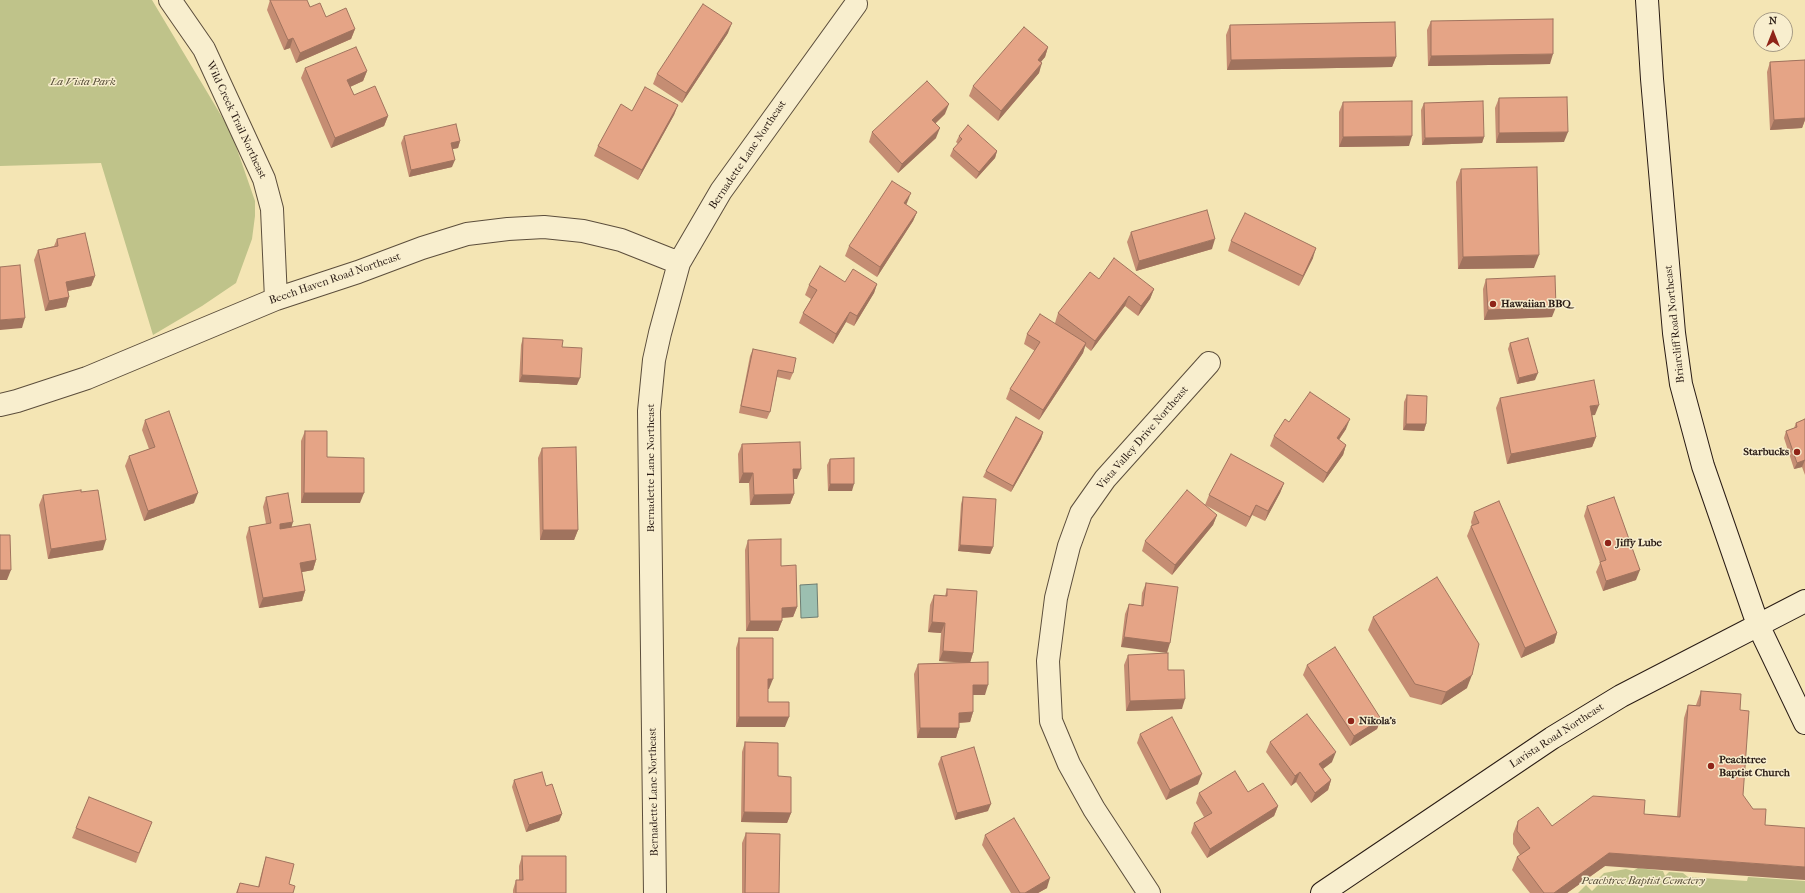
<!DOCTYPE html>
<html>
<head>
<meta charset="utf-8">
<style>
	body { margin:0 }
	#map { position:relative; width:1805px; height:893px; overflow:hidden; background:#f4e5b4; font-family:"IM FELL French Canon",serif }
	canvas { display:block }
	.north { position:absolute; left:1753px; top:12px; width:40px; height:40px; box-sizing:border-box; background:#f8eece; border:1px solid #a59a84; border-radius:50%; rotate:0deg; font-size:11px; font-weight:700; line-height:16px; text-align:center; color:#291b14 }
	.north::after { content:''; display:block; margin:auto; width:14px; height:18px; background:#8f2418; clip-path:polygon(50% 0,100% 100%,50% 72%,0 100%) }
</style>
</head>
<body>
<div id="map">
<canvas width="1805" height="893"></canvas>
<div class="north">N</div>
</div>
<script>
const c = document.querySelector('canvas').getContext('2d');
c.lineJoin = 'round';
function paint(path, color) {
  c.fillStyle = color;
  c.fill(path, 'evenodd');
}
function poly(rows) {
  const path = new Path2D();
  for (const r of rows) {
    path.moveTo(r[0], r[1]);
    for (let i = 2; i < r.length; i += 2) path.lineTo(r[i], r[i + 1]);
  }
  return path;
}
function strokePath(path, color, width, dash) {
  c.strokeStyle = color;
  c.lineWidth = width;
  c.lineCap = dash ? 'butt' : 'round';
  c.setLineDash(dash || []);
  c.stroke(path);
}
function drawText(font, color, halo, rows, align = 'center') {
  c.font = font + ' "IM FELL French Canon",serif';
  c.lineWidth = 3;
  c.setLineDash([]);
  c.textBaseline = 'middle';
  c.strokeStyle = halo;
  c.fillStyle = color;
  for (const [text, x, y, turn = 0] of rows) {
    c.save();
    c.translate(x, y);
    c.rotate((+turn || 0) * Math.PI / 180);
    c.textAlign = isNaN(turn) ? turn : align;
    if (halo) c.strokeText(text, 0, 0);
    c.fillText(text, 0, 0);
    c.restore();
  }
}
const green = poly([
	[0,0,152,0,231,132,255,201,255,216,252,239,236,283,202,306,153,335,101,163,0,166],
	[1638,868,1663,871,1665,876,1669,872,1683,873,1688,877,1747,881,1748,877,1805,881,1805,893,1578,893,1586,885,1592,891,1599,884,1597,880,1604,873,1626,869,1633,871]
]);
const water = poly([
	[817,584,818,617,801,618,800,585,817,584]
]);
const street = poly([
	[170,0,204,49,264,179,272,209,276,299],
	[0,405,17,401,87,378,276,299,358,272,422,248,467,234,508,229,544,227,583,231,621,240,679,263],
	[655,893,649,411,654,360,660,333,679,263,721,191,856,4],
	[1149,893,1094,809,1069,764,1051,721,1048,661,1056,598,1069,546,1081,513,1105,479,1209,363]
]);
const secondary = poly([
	[1647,0,1652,79,1674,333,1681,384,1703,466,1758,625,1805,723],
	[1322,893,1552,738,1621,696,1805,601]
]);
const wall = poly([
	[270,0,310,7,326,17,355,29,351,39,296,63,290,48,284,50,267,10],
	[1431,21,1550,64,1428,66,1427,30],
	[1230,25,1396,57,1392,67,1227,70,1226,35],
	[728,33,682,103,653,84,657,74],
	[1048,47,1045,57,1041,62,1039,73,998,121,969,96,973,86],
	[1805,60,1805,120,1802,128,1770,130,1767,72,1770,62],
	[305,68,367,71,363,81,350,87,354,95,388,116,384,126,331,148,301,78],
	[1499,98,1564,142,1496,143,1495,108],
	[1343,102,1409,146,1339,147,1339,112],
	[1424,103,1484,137,1482,143,1422,145,1421,110],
	[678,105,674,115,638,180,594,156,598,146,632,111],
	[945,114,935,124,936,138,898,173,869,142,872,132],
	[404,136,460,141,458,148,452,149,452,167,409,177,401,143],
	[959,136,997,151,995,158,976,179,950,156,953,149,958,144,956,142],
	[1461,169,1534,268,1458,269,1456,182],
	[907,203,906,205,917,212,913,221,877,277,845,256,849,246],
	[1131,232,1212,249,1136,271,1127,242],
	[57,239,95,276,91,286,68,291,69,297,66,307,45,311,34,260,38,250,54,246],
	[1231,241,1313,258,1299,286,1228,251],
	[1099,279,1154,289,1150,299,1138,316,1125,306,1091,351,1085,346,1083,353,1039,420,1006,399,1010,389,1035,351,1024,344,1027,334,1055,323,1058,313],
	[1486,279,1552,317,1484,320,1483,289],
	[845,282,877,284,874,293,854,326,846,322,833,344,799,323,803,313,811,299,805,295,809,285],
	[523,338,562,347,577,385,519,382,521,345],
	[1510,343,1535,380,1517,384,1508,349],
	[753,349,793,373,790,380,777,377,770,412,767,419,739,413,750,356],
	[1407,395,1426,424,1424,431,1403,430,1404,402],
	[1500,398,1595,415,1592,415,1596,437,1592,447,1507,464,1496,408],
	[1805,419,1805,475,1802,467,1794,469,1784,438,1786,431,1794,428,1796,423],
	[145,420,194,503,144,521,125,466,129,456,149,449,142,430],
	[1289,422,1346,429,1339,440,1346,445,1343,455,1323,483,1270,446,1274,436],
	[305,431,327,457,360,503,301,503,301,441],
	[1043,432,1041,439,1011,492,983,477,986,471],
	[742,444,797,479,793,479,794,494,790,504,750,505,749,483,739,483,738,454],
	[542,448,578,530,574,540,540,540,538,458],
	[830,459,852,491,828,491,827,465],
	[1284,483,1280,493,1265,521,1252,515,1246,527,1205,505,1209,495],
	[43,495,103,550,48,559,39,505],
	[266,497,292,527,316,560,313,570,302,572,305,591,302,601,259,608,246,537,249,527,266,524,263,507],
	[963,497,993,547,990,554,958,551,961,504],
	[1587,506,1636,580,1603,591,1596,572,1600,563,1584,516],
	[1474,512,1557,633,1554,643,1521,658,1467,536,1471,526,1472,526,1471,522],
	[1217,515,1213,525,1172,575,1142,551,1145,541],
	[748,540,781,566,797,607,793,617,782,618,782,621,778,631,746,631,745,550],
	[1146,583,1170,643,1121,647,1125,614,1129,604,1141,606,1142,593],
	[947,589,973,653,970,662,985,695,973,695,973,712,970,722,959,723,959,728,956,738,917,738,914,674,918,664,963,662,939,661,941,633,928,632,930,605,934,595,945,596],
	[1373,617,1467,688,1441,705,1410,697,1368,630],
	[739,638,769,689,768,689,768,702,785,727,736,727,736,648],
	[1128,655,1168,670,1182,709,1126,711,1124,665],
	[1307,665,1381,719,1377,729,1350,746,1303,675],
	[1701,691,1740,710,1743,795,1605,866,1567,893,1530,893,1512,870,1517,857,1520,855,1513,844,1513,834,1518,821,1552,826,1644,814,1677,816,1684,718,1688,705,1696,705],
	[1140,734,1198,784,1166,800,1137,743],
	[745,742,778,776,791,813,787,823,741,822,742,752],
	[1270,742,1332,762,1323,769,1331,780,1328,790,1311,803,1296,782,1291,786,1266,752],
	[941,757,988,811,955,820,938,764],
	[514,780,562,814,559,821,526,832,512,787],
	[1248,792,1278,806,1274,816,1207,858,1191,833,1194,823,1204,817,1196,803,1199,793],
	[152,822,136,863,72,838,76,828],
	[746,833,779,893,742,893,742,843],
	[985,835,1047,888,1038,893,1011,893,982,845],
	[522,856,566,893,513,893,513,890,516,880,519,880,519,866],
	[266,857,289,884,293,893,236,893,240,883,258,887,263,867]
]);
const shadedWall = poly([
	[732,23,728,33,682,103,686,93],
	[355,29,351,39,296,63,300,53],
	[293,38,290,48,284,50,288,40],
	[1048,47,1045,57,1034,70,1038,60],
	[1553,54,1550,64,1428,66,1431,56],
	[1396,57,1392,67,1227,70,1231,60],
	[1042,63,1039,73,998,121,1001,111],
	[367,71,363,81,343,90,347,80],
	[949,104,945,114,928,130,932,120],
	[678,105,674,115,638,180,642,170],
	[1805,110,1805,120,1802,128,1770,130,1774,120],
	[388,116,384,126,331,148,335,138],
	[940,128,936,138,898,173,902,164],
	[1568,132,1564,142,1496,143,1499,133],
	[1412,136,1409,146,1339,147,1343,137],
	[1484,137,1482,143,1422,145,1425,138],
	[460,141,458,148,448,150,451,143],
	[997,151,995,158,976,179,979,172],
	[455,160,452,167,409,177,411,170],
	[911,193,907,203,900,213,904,203],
	[917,212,913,221,877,277,880,267],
	[1215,239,1212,249,1136,271,1139,261],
	[1316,248,1313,258,1299,286,1303,276],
	[1539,255,1534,268,1458,269,1463,257],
	[95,276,91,286,63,292,66,282],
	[877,284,874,293,854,326,857,316],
	[1154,289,1150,299,1138,316,1141,306],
	[1129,296,1125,306,1091,351,1095,341],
	[69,297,66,307,45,311,49,301],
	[1556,307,1552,317,1484,320,1488,310],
	[850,312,846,322,833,344,836,334],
	[25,318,22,328,0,330,0,320],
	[1086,343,1083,353,1039,420,1043,410],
	[1538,373,1535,380,1517,384,1519,378],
	[522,375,580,378,577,385,519,382],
	[1599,405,1595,415,1586,416,1590,406],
	[1350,419,1346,429,1333,448,1337,438],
	[1406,424,1426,424,1424,431,1403,430],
	[1043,432,1041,439,1011,492,1013,486],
	[1596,437,1592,447,1507,464,1511,454],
	[1346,445,1343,455,1323,483,1327,473],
	[1805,460,1802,467,1794,469,1797,463],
	[793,469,801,469,797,479,790,479],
	[743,473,753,473,749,483,739,483],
	[1284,483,1280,493,1265,521,1268,511],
	[830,484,854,484,852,491,828,491],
	[198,493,194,503,144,521,148,511],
	[304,493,364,493,360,503,301,503],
	[794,494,790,504,750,505,754,495],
	[1256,505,1252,515,1246,527,1250,517],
	[1217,515,1213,525,1172,575,1175,565],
	[293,522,290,532,276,534,280,524],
	[543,530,578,530,574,540,540,540],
	[106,540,103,550,48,559,51,549],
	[960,545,993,547,990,554,958,551],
	[316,560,313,570,297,573,300,563],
	[0,570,11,570,7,580,0,580],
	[1640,570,1636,580,1603,591,1606,581],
	[305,591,302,601,259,608,263,598],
	[797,607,793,617,778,618,782,608],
	[750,621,782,621,778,631,746,631],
	[932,622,945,623,941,633,928,632],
	[1557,633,1554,643,1521,658,1525,648],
	[1124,637,1170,643,1167,653,1121,647],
	[943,651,973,653,970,663,939,661],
	[1472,675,1467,688,1441,705,1446,692],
	[768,679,773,679,769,689,764,689],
	[973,685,988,685,985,695,969,695],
	[1185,699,1182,709,1126,711,1130,701],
	[973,712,970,722,955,723,959,713],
	[739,717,789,717,785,727,736,727],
	[1381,719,1377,729,1350,746,1354,736],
	[920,728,959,728,956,738,917,738],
	[1336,752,1332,762,1316,774,1319,764],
	[1300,772,1296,782,1291,786,1295,776],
	[1202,774,1198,784,1166,800,1170,790],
	[1331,780,1328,790,1311,803,1315,793],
	[991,804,988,811,955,820,957,813],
	[1278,806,1274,816,1207,858,1210,849],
	[744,812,791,813,787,823,741,822],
	[562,814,559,821,526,832,529,825],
	[1609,853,1805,867,1805,880,1605,866,1567,893,1554,893],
	[1050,878,1047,888,1038,893,1025,893]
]);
const building = poly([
	[270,0,307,0,310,7,320,3,326,17,346,8,355,29,300,53,293,38,288,40,270,0],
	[703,4,732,23,686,93,657,74,703,4],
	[1553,19,1553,54,1431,56,1431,21,1553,19],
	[1395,22,1396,57,1231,60,1230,25,1395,22],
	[1024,27,1048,47,1038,60,1042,63,1001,111,973,86,1024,27],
	[356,47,367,71,347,80,354,95,375,86,388,116,335,138,305,68,356,47],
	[1805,60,1805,118,1774,120,1770,62,1805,60],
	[927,81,949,104,932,120,940,128,902,164,872,132,927,81],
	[645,87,678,105,642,170,598,146,621,104,632,111,645,87],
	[1567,97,1568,132,1499,133,1499,98,1567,97],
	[1412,101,1412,136,1343,137,1343,102,1412,101],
	[1483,101,1484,137,1425,138,1424,103,1483,101],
	[456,124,460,141,451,143,455,160,411,170,404,136,456,124],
	[968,125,997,151,979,172,953,149,962,139,959,136,968,125],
	[1537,167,1539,255,1463,257,1461,169,1537,167],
	[892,181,911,193,904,203,917,212,880,267,849,246,892,181],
	[1207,210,1215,239,1139,261,1131,232,1207,210],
	[1245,213,1316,248,1303,276,1231,241,1245,213],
	[85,233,95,276,66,282,69,297,49,301,38,250,58,246,57,239,85,233],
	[1114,258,1154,289,1141,306,1129,296,1095,341,1058,313,1090,272,1099,279,1114,258],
	[20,265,25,318,0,320,0,267,20,265],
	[820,266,845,282,853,269,877,284,857,316,850,312,836,334,803,313,817,290,809,285,820,266],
	[1555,276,1556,307,1488,310,1486,279,1555,276],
	[1040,314,1086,343,1043,410,1010,389,1040,342,1027,334,1040,314],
	[523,338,563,340,562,347,582,348,580,378,522,375,523,338],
	[1528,338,1538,373,1519,378,1510,343,1528,338],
	[753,349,796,358,793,373,778,370,770,412,741,406,753,349],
	[1594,380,1599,405,1590,406,1596,437,1511,454,1500,398,1594,380],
	[1310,392,1350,419,1337,438,1346,445,1327,473,1274,436,1285,419,1289,422,1310,392],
	[1407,395,1427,396,1426,424,1406,424,1407,395],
	[169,411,198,493,148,511,129,456,155,447,145,420,169,411],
	[1016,417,1043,432,1013,486,986,471,1016,417],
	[1805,419,1805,461,1805,460,1797,463,1786,431,1797,427,1796,423,1805,419],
	[305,431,327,431,327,457,364,458,364,493,304,493,305,431],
	[800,442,801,469,793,469,794,494,754,495,753,473,743,473,742,444,800,442],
	[576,447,578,530,543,530,542,448,576,447],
	[1231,454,1284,483,1268,511,1256,505,1250,517,1209,495,1231,454],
	[854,458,854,484,830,484,830,459,854,458],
	[81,490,81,492,98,490,106,540,51,549,43,495,81,490],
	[1187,490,1217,515,1175,565,1145,541,1187,490],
	[288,493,293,522,280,524,280,529,310,524,316,560,300,563,305,591,263,598,249,527,271,523,266,497,288,493],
	[963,497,996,499,993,547,960,545,963,497],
	[1614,497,1640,570,1606,581,1600,562,1606,560,1587,506,1614,497],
	[1499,501,1557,633,1525,648,1471,526,1479,523,1474,512,1499,501],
	[0,535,10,535,11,570,0,570,0,535],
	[781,539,781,566,796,565,797,607,782,608,782,621,750,621,748,540,781,539],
	[1437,577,1479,644,1472,675,1446,692,1415,684,1373,617,1437,577],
	[1146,583,1178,587,1170,643,1124,637,1129,604,1143,606,1146,583],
	[947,589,977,591,973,653,943,651,945,623,932,622,934,595,947,596,947,589],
	[739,638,773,638,773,679,768,679,768,702,789,702,789,717,739,717,739,638],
	[1335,647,1381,719,1354,736,1307,665,1335,647],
	[1168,653,1168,670,1184,670,1185,699,1130,701,1128,655,1168,653],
	[988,662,988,685,973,685,973,712,959,713,959,728,920,728,918,664,988,662],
	[1701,691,1741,694,1740,710,1749,711,1743,795,1753,809,1766,809,1765,825,1805,828,1805,867,1609,853,1554,893,1544,893,1517,857,1530,848,1517,831,1518,821,1538,807,1552,826,1593,796,1645,800,1644,814,1680,817,1688,705,1700,706,1701,691],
	[1307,714,1336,752,1319,764,1331,780,1315,793,1300,772,1295,776,1270,742,1307,714],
	[1172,717,1202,774,1170,790,1140,734,1172,717],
	[745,742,778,743,778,776,791,777,791,813,744,812,745,742],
	[974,747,991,804,957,813,941,757,974,747],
	[1235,771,1248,792,1263,783,1278,806,1210,849,1194,823,1212,813,1199,793,1235,771],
	[542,772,546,786,552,784,562,814,529,825,514,780,542,772],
	[89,797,152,822,139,853,76,828,89,797],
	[1014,818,1050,878,1025,893,1020,893,985,835,1014,818],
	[746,833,780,834,779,893,745,893,746,833],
	[522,856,566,856,566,893,516,893,516,880,523,880,522,856],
	[266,857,294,864,289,884,295,886,293,893,237,893,240,883,259,887,266,857]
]);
const markers = [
	[1493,304,4,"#8f2418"],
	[1797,452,4,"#8f2418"],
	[1608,543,4,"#8f2418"],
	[1351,721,4,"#8f2418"],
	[1711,766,4,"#8f2418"]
];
const parkNames = [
	["La Vista Park",83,82],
	["Peachtree Baptist Cemetery",1643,881]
];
const streetNames = [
	["Wild Creek Trail Northeast",236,120,65],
	["Bernadette Lane Northeast",748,155,-56],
	["Beech Haven Road Northeast",335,279,-19],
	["Briarcliff Road Northeast",1675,324,-96],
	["Vista Valley Drive Northeast",1143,438,-49],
	["Bernadette Lane Northeast",651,468,-90],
	["Lavista Road Northeast",1557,736,-33],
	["Bernadette Lane Northeast",654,792,-91]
];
const poiNames = [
	["Hawaiian BBQ",1501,304],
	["Starbucks",1789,452,"right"],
	["Jiffy Lube",1616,543],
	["Nikola's",1359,721],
	["Peachtree",1719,760],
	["Baptist Church",1719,773]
];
paint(green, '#bfc38a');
paint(water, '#9cbfb0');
strokePath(water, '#6e7d72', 1);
strokePath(street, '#5c4e3c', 24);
strokePath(secondary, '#291b14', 24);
strokePath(street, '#f8eece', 22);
strokePath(secondary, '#f8eece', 22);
paint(wall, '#c58d73');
paint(shadedWall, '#a0735e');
paint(building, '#e5a486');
strokePath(building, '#a0735e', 1);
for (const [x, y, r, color] of markers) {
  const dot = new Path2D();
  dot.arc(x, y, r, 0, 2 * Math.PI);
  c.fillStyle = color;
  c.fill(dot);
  strokePath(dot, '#f8eece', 1.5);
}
drawText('italic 11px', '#564d37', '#f8eece', parkNames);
drawText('11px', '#291b14', '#f8eece', streetNames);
drawText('bold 11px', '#291b14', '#f8eece', poiNames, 'left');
</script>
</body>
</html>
